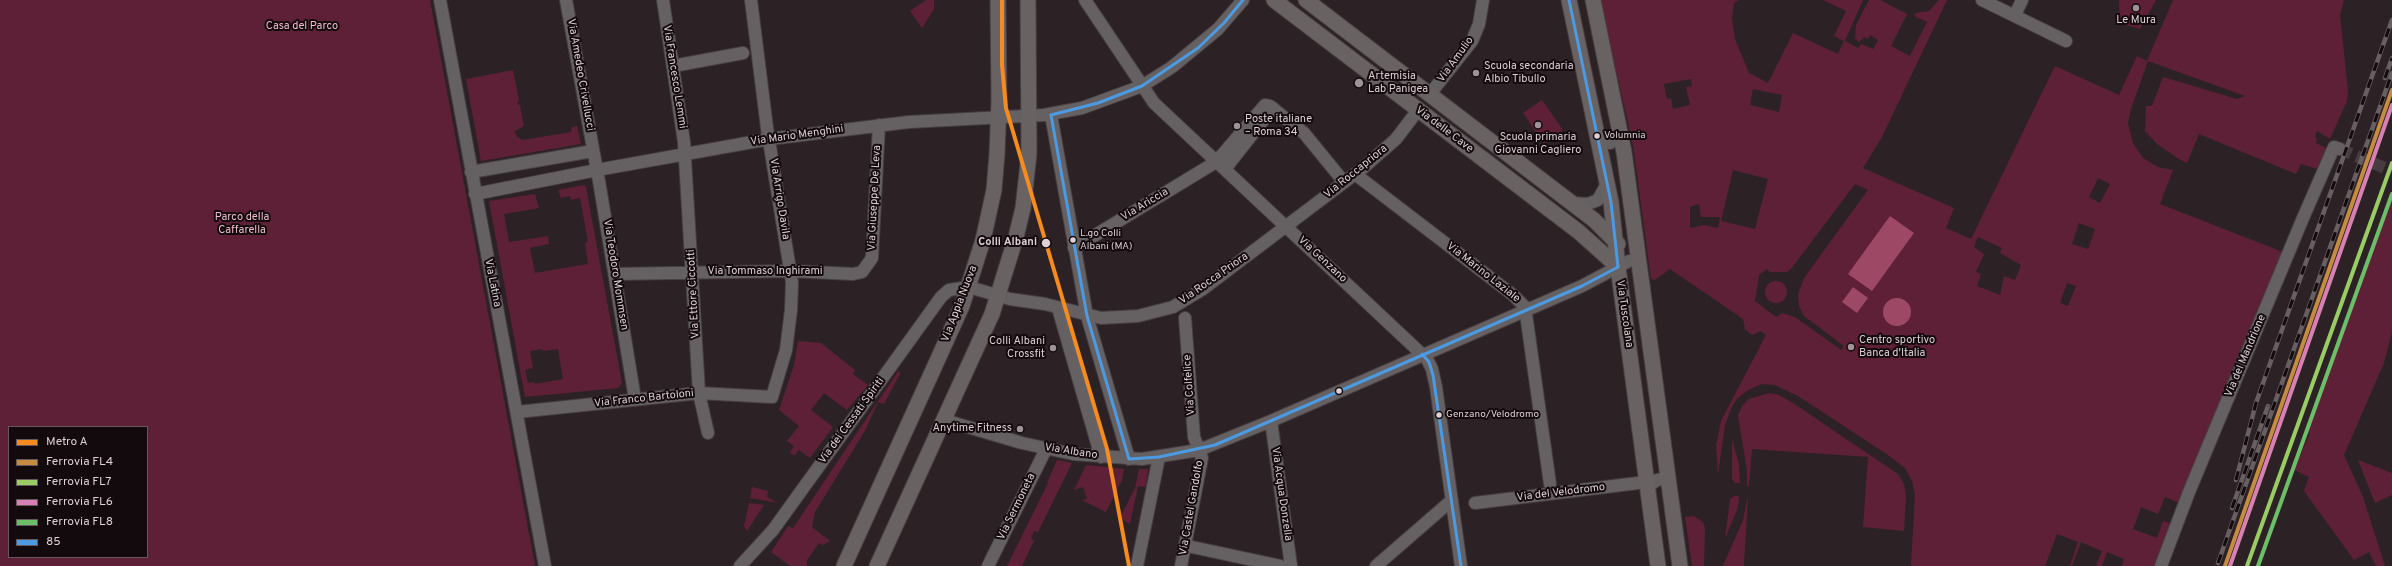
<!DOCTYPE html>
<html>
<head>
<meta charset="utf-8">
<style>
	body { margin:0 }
	#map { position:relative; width:2392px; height:566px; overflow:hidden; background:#2c2225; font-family:Overpass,sans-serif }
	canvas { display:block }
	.legend { position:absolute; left:8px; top:426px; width:140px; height:132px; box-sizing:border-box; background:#130a0d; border:1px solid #64595d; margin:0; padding:5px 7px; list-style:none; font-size:12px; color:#ded0d4 }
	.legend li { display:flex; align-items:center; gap:8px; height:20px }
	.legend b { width:20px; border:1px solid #64595d }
</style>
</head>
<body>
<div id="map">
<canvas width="2392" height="566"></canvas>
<ul class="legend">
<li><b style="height:5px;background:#f68b1f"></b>Metro A</li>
<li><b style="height:5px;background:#c58c41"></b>Ferrovia FL4</li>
<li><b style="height:5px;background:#9acc66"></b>Ferrovia FL7</li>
<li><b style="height:5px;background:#d880b4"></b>Ferrovia FL6</li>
<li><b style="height:5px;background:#6cbf68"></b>Ferrovia FL8</li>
<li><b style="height:5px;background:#4c9ae2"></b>85</li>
</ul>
</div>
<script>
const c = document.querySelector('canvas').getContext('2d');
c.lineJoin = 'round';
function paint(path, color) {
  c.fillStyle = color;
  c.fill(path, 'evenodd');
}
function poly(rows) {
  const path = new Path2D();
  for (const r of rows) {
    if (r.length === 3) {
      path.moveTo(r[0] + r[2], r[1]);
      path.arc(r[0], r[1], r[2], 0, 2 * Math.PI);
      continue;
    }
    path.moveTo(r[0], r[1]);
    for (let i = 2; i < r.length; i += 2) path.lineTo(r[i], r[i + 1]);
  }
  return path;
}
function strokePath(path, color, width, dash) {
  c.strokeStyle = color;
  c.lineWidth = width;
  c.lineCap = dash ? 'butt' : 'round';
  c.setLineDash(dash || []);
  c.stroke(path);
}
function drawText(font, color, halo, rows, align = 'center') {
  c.font = font + ' Overpass,sans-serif';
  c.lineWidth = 4;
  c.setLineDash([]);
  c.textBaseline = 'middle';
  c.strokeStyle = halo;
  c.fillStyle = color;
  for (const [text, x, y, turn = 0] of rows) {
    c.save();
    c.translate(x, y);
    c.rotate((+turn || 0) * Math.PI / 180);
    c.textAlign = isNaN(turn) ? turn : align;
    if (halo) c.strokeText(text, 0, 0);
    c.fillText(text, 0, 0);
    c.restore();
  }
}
const green = poly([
	[0,0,430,0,535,566,0,566],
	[9,427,147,427,147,557,9,557],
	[926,0,934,0,934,9,922,28,910,11],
	[1600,0,1739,0,1734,3,1732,18,1735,39,1749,73,1768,83,1793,33,1838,54,1844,41,1834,36,1846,11,1823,0,1863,0,1845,41,1858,48,1861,44,1873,49,1878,40,1870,35,1868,39,1864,37,1859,42,1855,39,1856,25,1869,0,1880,0,1907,14,1891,46,1910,56,1927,22,1914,16,1916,13,1929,11,1939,0,1947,0,1882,137,1863,168,1954,208,1946,228,1971,239,2055,66,2119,95,2137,56,2147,61,2173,0,2344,0,2340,15,2348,91,2347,101,2330,139,2317,131,2315,136,2317,139,2316,143,2326,148,2317,169,2301,164,2296,174,2199,134,2187,163,2177,158,2157,144,2145,131,2146,106,2152,106,2163,77,2237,99,2245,96,2148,61,2131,109,2128,123,2133,143,2143,158,2158,167,2173,170,2160,204,2283,252,2180,503,2165,497,2158,514,2141,507,2139,513,2133,529,2157,538,2163,521,2172,524,2156,566,2122,566,2124,559,2107,552,2102,566,2096,566,2102,551,2081,542,2072,566,2070,566,2078,542,2057,534,2045,566,1911,566,1915,495,1912,481,1905,468,1888,455,1798,396,1775,385,1762,384,1748,390,1738,398,1732,406,1725,425,1718,474,1716,446,1721,421,1766,335,1761,331,1752,335,1745,329,1743,319,1670,269,1655,280,1651,279,1633,145],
	[1691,79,1692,86,1686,87,1690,105,1673,109,1671,98,1667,99,1664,84],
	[1753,89,1782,95,1779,112,1750,105],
	[1733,170,1768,179,1755,229,1721,221],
	[2098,178,2110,184,2100,203,2089,197],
	[1855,184,1868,190,1804,278,1798,294,1799,306,1804,316,1844,346,1841,350,1795,317,1782,313,1776,317,1755,301,1759,275,1767,269,1770,272,1787,272,1791,269],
	[1699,204,1701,217,1720,217,1718,228,1704,225,1690,228,1690,207],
	[2079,223,2095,229,2088,249,2072,244],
	[1978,237,2002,248,2000,253,2021,265,2015,280,2004,276,2000,295,1977,286,1981,274,1976,272,1984,254,1974,247],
	[2067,283,2076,286,2068,306,2060,303],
	[2119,0,2156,0,2140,29,2120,23],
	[513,70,519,100,517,103,520,106,524,126,515,131,517,137,523,140,571,132,572,127,577,126,581,144,481,161,466,79],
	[1542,100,1563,130,1544,144,1523,113],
	[584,185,586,187,622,383,618,388,525,397,489,201,535,194,539,208,504,214,509,242,548,236,549,244,530,248,535,273,588,264,585,243,588,242,580,198,571,200,570,196,561,198,558,190],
	[542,349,543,351,558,349,563,379,535,384,534,382,528,383,525,370,533,368,530,351],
	[2392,200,2392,331,2384,363,2344,455,2363,497,2385,566,2376,566,2369,552,2354,560,2304,491,2309,477,2294,470,2310,433,2306,434],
	[1776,292,11],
	[798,341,821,343,855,370,853,374,868,385,847,410,824,393,811,410,833,427,810,458,799,450,794,456,790,452,794,446,787,441,799,426,779,410,794,365],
	[899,370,900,374,884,404,878,402,866,429,815,512,812,527,830,541,823,545,819,543,807,560,807,566,790,566,771,552,788,526,793,528],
	[1769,393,1779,395,1793,403,1898,474,1904,484,1906,495,1904,531,1863,527,1868,457,1752,449,1749,486,1747,486,1747,471,1738,415,1742,406,1749,399],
	[1732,439,1739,464,1740,483,1735,483,1732,479],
	[1057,460,1072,463,1038,532,1034,531,1031,538,1034,541,1022,566,1007,566,1048,483,1047,483],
	[2358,460,2392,473,2392,495,2375,503],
	[1086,465,1124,469,1122,480,1106,512,1082,500,1087,499,1083,487,1074,490],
	[1139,469,1148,469,1146,487,1138,486,1130,524,1120,518,1135,488],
	[752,487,768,491,767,497,778,503,750,498],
	[1748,495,1744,566,1723,566,1743,520],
	[1734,496,1739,496,1738,507,1725,539,1730,499],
	[749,503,764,505,747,531,744,526],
	[1694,516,1703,522,1705,528,1704,566,1692,566,1685,517]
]);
const water = poly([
	[1890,216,1914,233,1872,291,1848,274],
	[1853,287,1868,298,1857,313,1842,302],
	[1897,312,14]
]);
const minorTunnel = poly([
	[2340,149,2392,171]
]);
const minor = poly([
	[440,0,545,566],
	[566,0,600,187,635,399],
	[663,0,684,142,699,393,708,433],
	[1085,0,1154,103,1427,359,1432,369,1436,387,1461,566],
	[1982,0,2066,41],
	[2015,15,2022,0],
	[673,66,743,53],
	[1430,94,1472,41,1479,24,1483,0],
	[1051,115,1087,316,1129,459],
	[1599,138,1610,143,1621,133],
	[1225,169,1273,108],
	[471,172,593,151],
	[1355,174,1513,295,1525,307,1550,484],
	[475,194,597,170,769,139,909,122,1044,115,1082,108,1142,86,1172,67,1218,29,1243,0],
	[1572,203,1588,204,1598,200,1608,182],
	[1074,248,1216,162,1265,105,1270,106,1304,133,1344,182],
	[615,274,791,271,853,274,862,272,872,258,879,125],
	[1058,308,1101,457],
	[517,412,699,393,772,397,786,350,791,310,792,282,767,128,751,0],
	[944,420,1022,443,1073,454,1142,459,1199,450,1271,421,1582,286,1629,261],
	[1271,421,1291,566],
	[1647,487,1657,480,1669,478],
	[1475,503,1646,482],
	[1192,547,1281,566],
	[740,566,773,530,941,297,949,290,969,287,1010,299,1045,304,1101,318,1138,316,1173,307,1203,289,1363,168,1396,139,1418,110],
	[988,566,1046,449],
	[1137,566,1159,457],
	[1181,566,1202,458,1194,437,1185,318],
	[1376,566,1452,500],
	[2161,566,2189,492,2303,218,2334,147,2340,149]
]);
const major = poly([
	[1274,0,1579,232,1618,267],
	[1306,0,1594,220,1618,244],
	[1569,0,1611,202,1618,267,1658,566],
	[1593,0,1624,152,1680,566],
	[844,566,962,306,983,240,994,190,997,154,999,100,998,0],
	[877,566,992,314,1016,237,1023,208,1029,154,1028,0]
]);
const rail = poly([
	[2385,78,2392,58],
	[2236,480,2256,403,2392,20],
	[2232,508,2268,406],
	[2218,563,2392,73]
]);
const bus1 = poly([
	[1569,0,1611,202,1618,267],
	[1051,115,1087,316,1129,459],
	[1051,115,1098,103,1142,86,1198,48,1224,23,1243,0],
	[1422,354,1429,362,1433,375,1461,566],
	[1129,459,1159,457,1215,445,1582,286,1618,267]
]);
const rail1 = poly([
	[2225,566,2392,90]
]);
const rail2 = poly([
	[2247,566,2392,163]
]);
const rail3 = poly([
	[2230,566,2392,105]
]);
const rail4 = poly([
	[2258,566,2392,194]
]);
const metro1 = poly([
	[1002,0,1002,65,1006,108,1107,449,1129,566]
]);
const markers = [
	[2136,8,4,"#a09397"],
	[1476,73,4,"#a09397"],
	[1359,83,5,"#a09397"],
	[1538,125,4,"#a09397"],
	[1237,126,4,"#a09397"],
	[1597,136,3.5,"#ded0d4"],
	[1073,240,3.5,"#ded0d4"],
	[1046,243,5,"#ded0d4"],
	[1851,347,4,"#a09397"],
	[1053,348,4,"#a09397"],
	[1339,391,3.5,"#ded0d4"],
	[1439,415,3.5,"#ded0d4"],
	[1020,429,4,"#a09397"]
];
const busNames = [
	["Volumnia",1604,136],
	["L.go Colli",1080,234],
	["Albani (MA)",1080,247],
	["Genzano/Velodromo",1446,415]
];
const poiNames = [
	["Le Mura",2136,21,"center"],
	["Scuola secondaria",1484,67],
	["Albio Tibullo",1484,80],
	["Artemisia",1368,77],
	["Lab Panigea",1368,90],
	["Poste italiane",1245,120],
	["– Roma 34",1245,133],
	["Scuola primaria",1538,138,"center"],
	["Giovanni Cagliero",1538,151,"center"],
	["Centro sportivo",1859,341],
	["Banca d'Italia",1859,354],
	["Colli Albani",1045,342,"right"],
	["Crossfit",1045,355,"right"],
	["Anytime Fitness",1012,429,"right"]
];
const parkNames = [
	["Casa del Parco",302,27],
	["Parco della",242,218],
	["Caffarella",242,231]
];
const streetNames = [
	["Via Amulio",1456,60,-54],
	["Via Amedeo Crivellucci",580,75,80],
	["Via Francesco Lemmi",674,77,81],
	["Via delle Cave",1444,130,37],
	["Via Mario Menghini",797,136,-8],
	["Via Roccapriora",1356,172,-39],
	["Via Giuseppe De Leva",875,198,-87],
	["Via Arrigo Davila",779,199,81],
	["Via Ariccia",1145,205,-31],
	["Via Genzano",1322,260,43],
	["Via Tommaso Inghirami",765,272],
	["Via Marino Laziale",1483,273,38],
	["Via Teodoro Mommsen",615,275,81],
	["Via Rocca Priora",1214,279,-35],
	["Via Latina",492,283,79],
	["Via Ettore Ciccotti",694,294,-93],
	["Via Appia Nuova",960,304,-69],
	["Via Tuscolana",1624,314,82],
	["Via del Mandrione",2246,356,-67],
	["Via Colfelice",1190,385,-94],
	["Via Franco Bartoloni",644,399,-6],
	["Via dei Cessati Spiriti",852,421,-54],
	["Via Albano",1071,452,9],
	["Via del Velodromo",1561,493,-7],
	["Via Acqua Donzella",1281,494,82],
	["Via Sermoneta",1017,507,-64],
	["Via Castel Gandolfo",1192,508,-80]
];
const stopNames = [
	["Colli Albani",1037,243]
];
paint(green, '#5e2036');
paint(water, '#9d4864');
strokePath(minorTunnel, '#473c3f', 12, [12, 6]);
strokePath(minor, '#483f42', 14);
strokePath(major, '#483f42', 17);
strokePath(minor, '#656162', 12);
strokePath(major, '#686263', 15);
strokePath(rail, '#675f61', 4.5);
strokePath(rail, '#130a0d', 3, [9]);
strokePath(bus1, '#4c9ae2', 3);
strokePath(rail1, '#c58c41', 4);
strokePath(rail2, '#9acc66', 4);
strokePath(rail3, '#d880b4', 4);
strokePath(rail4, '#6cbf68', 4);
strokePath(metro1, '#f68b1f', 4);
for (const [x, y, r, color] of markers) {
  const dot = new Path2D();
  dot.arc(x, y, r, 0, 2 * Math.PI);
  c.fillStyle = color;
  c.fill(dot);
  strokePath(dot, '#130a0d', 1.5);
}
drawText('10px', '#ded0d4', '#130a0d', busNames, 'left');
drawText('11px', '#ded0d4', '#130a0d', poiNames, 'left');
drawText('11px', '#f1bdca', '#130a0d', parkNames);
drawText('11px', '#ded0d4', '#130a0d', streetNames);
drawText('bold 11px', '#ded0d4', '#130a0d', stopNames, 'right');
</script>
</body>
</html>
